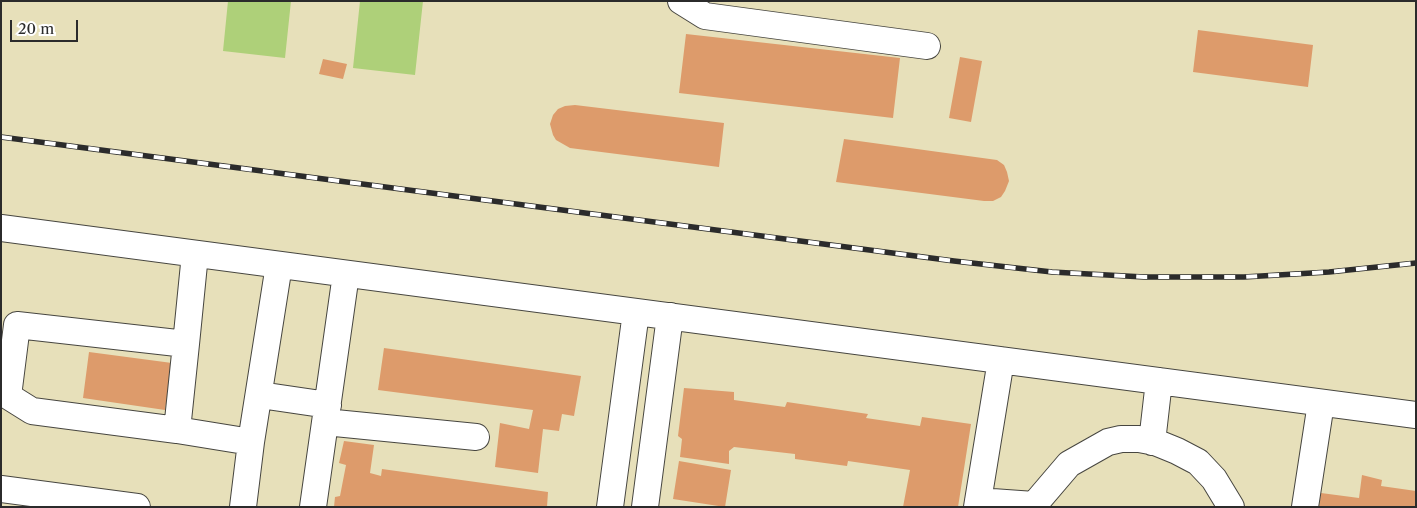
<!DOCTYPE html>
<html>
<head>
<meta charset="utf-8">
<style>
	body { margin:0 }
	#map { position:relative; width:1417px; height:508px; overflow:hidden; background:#e7e0ba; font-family:"Libre Caslon Text",serif }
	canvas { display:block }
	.frame { position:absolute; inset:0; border:2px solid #2b2b2b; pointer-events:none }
	.scale { position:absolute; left:10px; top:20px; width:68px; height:22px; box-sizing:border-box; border:2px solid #2b2b2b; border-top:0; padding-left:6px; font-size:15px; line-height:18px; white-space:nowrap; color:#2b2b2b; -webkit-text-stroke:4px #fff; paint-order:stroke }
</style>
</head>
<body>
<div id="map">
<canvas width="1417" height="508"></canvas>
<div class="frame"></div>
<div class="scale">20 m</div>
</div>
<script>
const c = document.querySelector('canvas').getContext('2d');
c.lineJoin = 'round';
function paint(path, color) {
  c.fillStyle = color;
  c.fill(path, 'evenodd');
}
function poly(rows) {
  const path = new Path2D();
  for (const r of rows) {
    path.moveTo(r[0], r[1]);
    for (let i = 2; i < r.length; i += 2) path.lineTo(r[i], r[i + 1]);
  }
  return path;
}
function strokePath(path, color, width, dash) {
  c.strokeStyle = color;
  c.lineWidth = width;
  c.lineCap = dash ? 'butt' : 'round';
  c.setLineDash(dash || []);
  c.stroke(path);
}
const green = poly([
	[228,1,291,1,285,58,223,51],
	[360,1,423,1,415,75,353,68]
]);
const building = poly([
	[1198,30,1313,45,1308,87,1193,72],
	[686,34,900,58,893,118,679,93],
	[960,57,982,61,971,122,949,118],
	[323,59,347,64,343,79,319,74],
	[575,105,724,123,719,167,570,148,556,140,553,135,550,124,553,115,558,109,565,106],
	[844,139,997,160,1004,165,1007,172,1009,181,1005,191,1001,197,993,201,984,201,836,182],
	[384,348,581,376,574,416,562,414,559,431,543,429,538,473,495,467,500,423,529,429,533,410,378,390],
	[89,352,172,363,165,410,83,398],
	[684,388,734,392,734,400,785,407,787,402,868,414,866,418,920,426,922,417,971,424,958,507,903,507,910,470,848,461,847,466,795,459,795,454,734,447,729,451,729,464,680,457,682,439,678,436],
	[344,441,374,445,370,473,381,476,382,469,548,492,547,507,334,507,335,497,340,496,346,465,339,463],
	[679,461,731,470,725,507,673,499],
	[1362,475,1382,480,1381,486,1416,491,1416,507,1319,507,1321,493,1359,498]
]);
const minor = poly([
	[681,1,705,16,927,46],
	[1,228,1416,415],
	[186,344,195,254],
	[260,395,328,405],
	[325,422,476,437],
	[177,430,186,344,17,325,8,396,32,411,177,430,251,442],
	[1152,442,1159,381],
	[1,489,137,507],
	[978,501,1034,505,1069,464,1108,442,1121,439,1139,439,1155,442,1177,451,1198,462,1214,479,1231,507],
	[243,507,251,442,279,265],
	[313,507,346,274],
	[610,507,636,312],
	[645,507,670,316],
	[977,507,1001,360],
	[1305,507,1321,403]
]);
const rail = poly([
	[1,137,954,261,1052,272,1144,277,1244,277,1329,272,1416,263]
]);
paint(green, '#aed079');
paint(building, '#dd9b6b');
strokePath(minor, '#474640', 28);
strokePath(minor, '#fff', 26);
strokePath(rail, '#2b2b2b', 5.5);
strokePath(rail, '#fff', 4, [11]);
</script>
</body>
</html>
